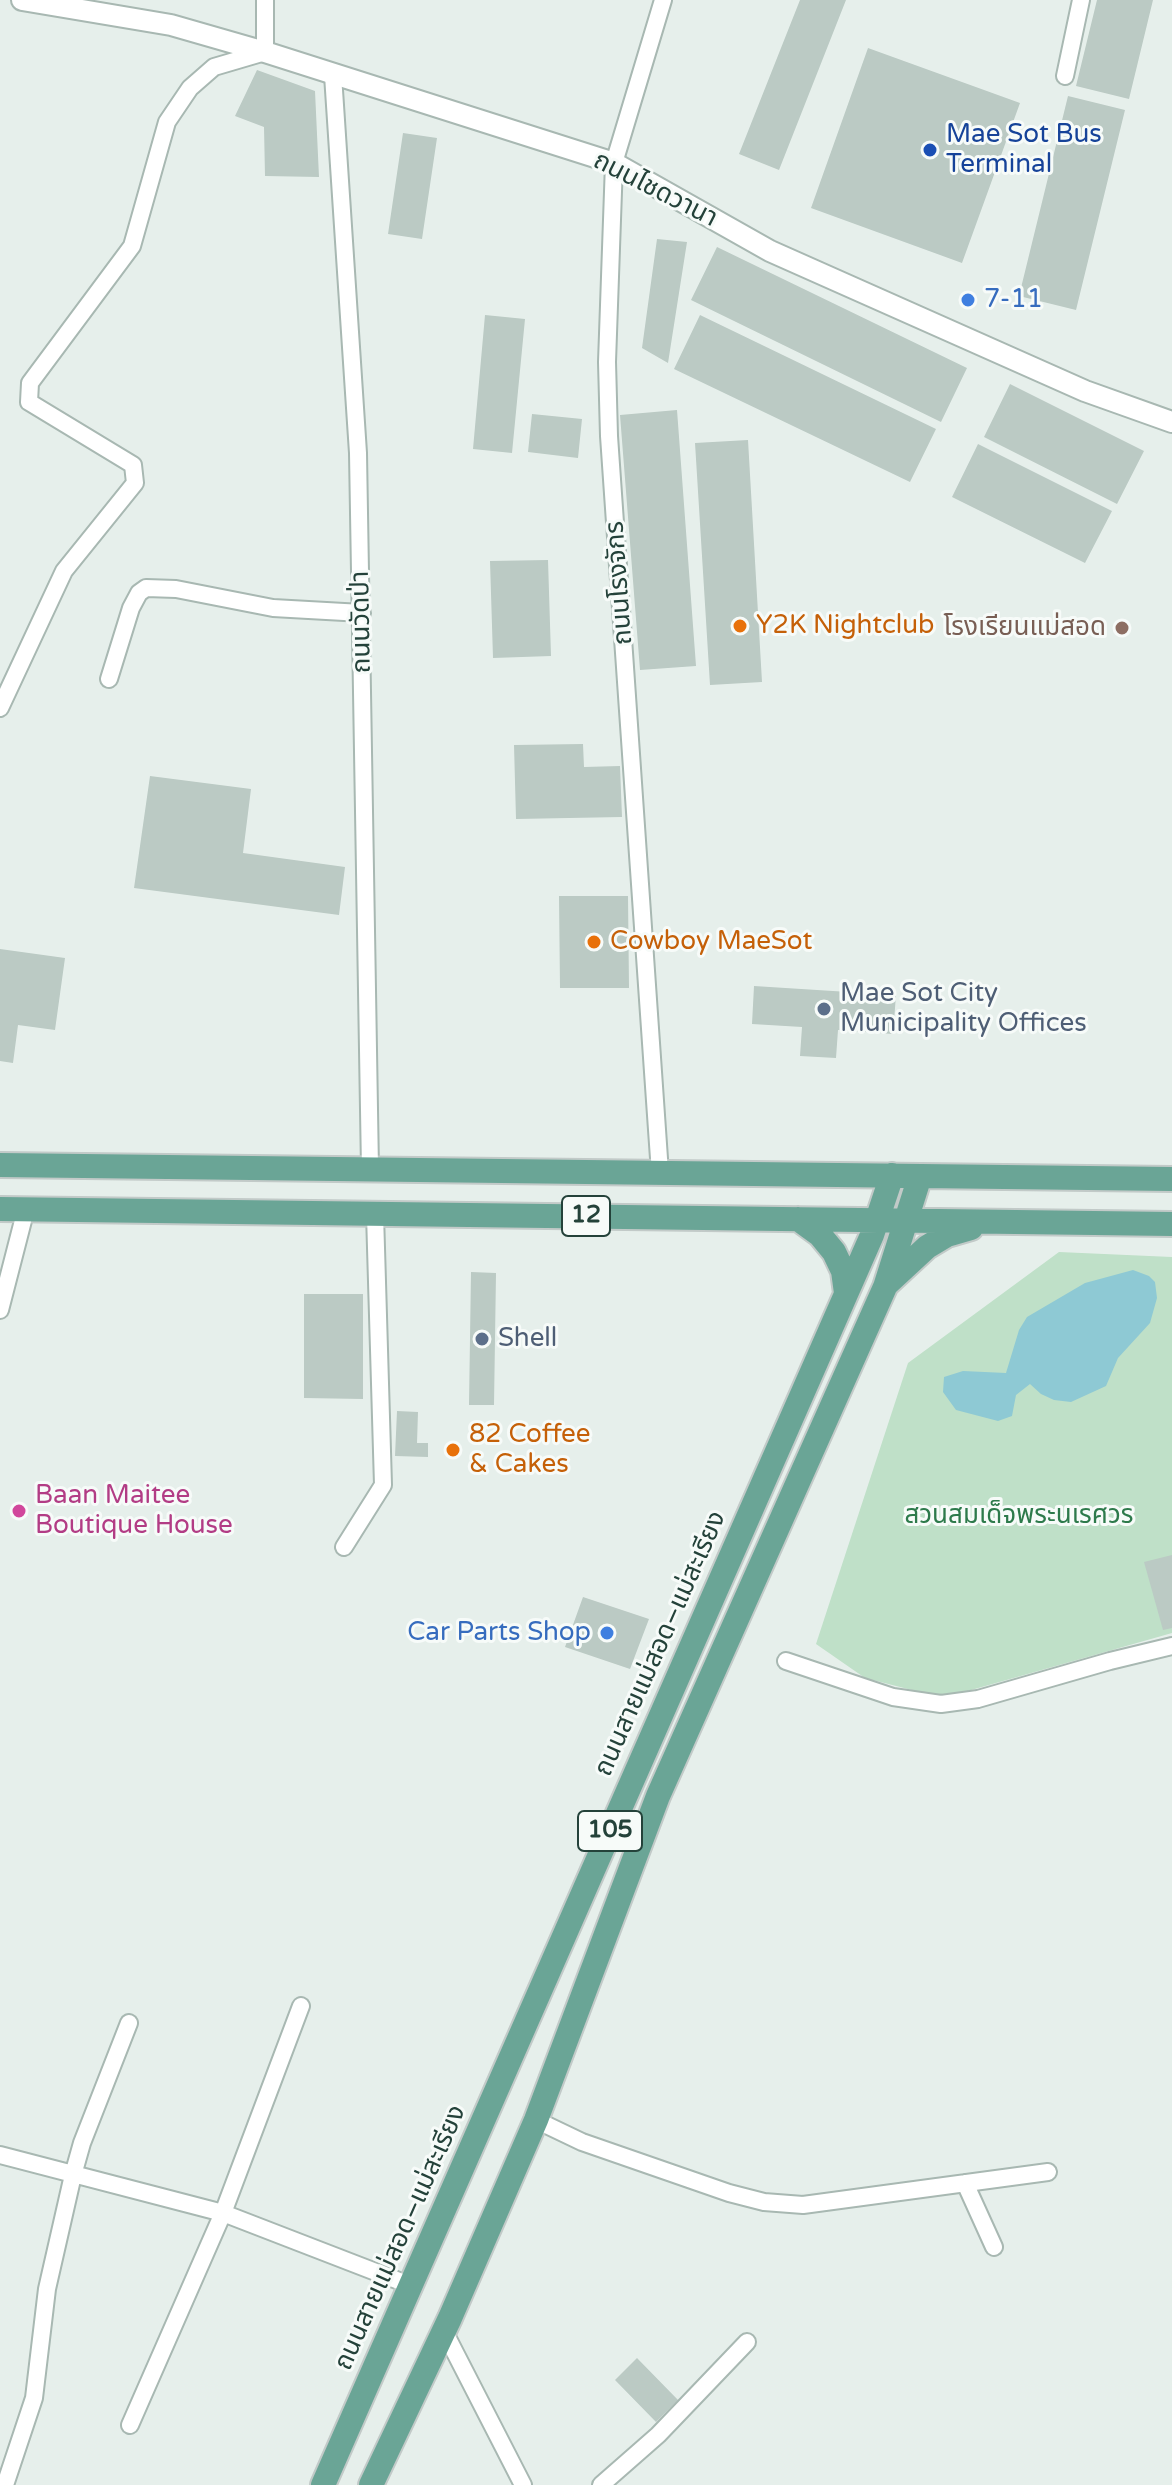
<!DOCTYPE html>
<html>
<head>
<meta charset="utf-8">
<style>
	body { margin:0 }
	canvas { display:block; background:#e6efeb }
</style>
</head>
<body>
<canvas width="1172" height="2485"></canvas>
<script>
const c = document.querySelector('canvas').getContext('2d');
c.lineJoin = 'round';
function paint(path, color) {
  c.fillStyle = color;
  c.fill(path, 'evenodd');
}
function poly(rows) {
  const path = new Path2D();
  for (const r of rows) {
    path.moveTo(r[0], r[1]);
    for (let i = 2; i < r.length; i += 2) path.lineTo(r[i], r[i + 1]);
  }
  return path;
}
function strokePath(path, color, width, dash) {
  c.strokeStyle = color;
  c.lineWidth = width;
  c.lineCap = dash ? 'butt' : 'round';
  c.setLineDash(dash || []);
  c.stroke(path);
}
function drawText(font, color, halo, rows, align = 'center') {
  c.font = font + ' "Varela Round","Noto Sans Thai",sans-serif';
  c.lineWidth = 6;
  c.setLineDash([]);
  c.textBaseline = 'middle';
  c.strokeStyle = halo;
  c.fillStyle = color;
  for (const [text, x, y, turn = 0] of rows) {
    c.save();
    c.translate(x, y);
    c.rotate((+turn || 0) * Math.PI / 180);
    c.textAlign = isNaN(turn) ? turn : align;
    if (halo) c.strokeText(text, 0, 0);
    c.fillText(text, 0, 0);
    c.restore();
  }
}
const green = poly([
	[1059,1252,1172,1257,1172,1633,943,1698,865,1678,816,1644,908,1363]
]);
const water = poly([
	[1133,1270,1149,1276,1155,1282,1157,1298,1150,1323,1118,1358,1106,1386,1071,1402,1054,1400,1041,1394,1030,1384,1016,1395,1012,1416,998,1421,956,1410,943,1392,944,1377,963,1371,1006,1373,1019,1330,1027,1317,1085,1283]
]);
const building = poly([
	[800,0,846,0,779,170,739,154],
	[1097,0,1153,0,1129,99,1076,86],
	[868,48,1020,103,962,263,811,208],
	[257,70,315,91,319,177,265,176,264,127,235,116],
	[1068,96,1125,110,1076,310,1019,296],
	[403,133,437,138,422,239,388,234],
	[657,239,687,242,668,363,642,348],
	[717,247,967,368,941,422,691,300],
	[485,315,525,319,512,453,473,449],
	[700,315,936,429,910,482,674,369],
	[1010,384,1144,451,1117,504,984,437],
	[677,410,696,666,640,670,620,415],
	[532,414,582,419,578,458,528,452],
	[748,440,762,682,710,685,695,443],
	[978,444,1112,511,1085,563,952,497],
	[548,560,551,656,493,658,490,561],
	[583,744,584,767,620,766,622,817,516,819,514,745],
	[150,776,251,789,243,853,345,867,339,915,134,888],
	[559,896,628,896,629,988,560,988],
	[0,949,65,958,55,1030,18,1025,13,1063,0,1061],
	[754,986,896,995,893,1034,838,1030,836,1058,800,1056,802,1027,752,1024],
	[471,1272,496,1273,494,1405,469,1405],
	[304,1294,363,1294,363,1399,304,1398],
	[397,1411,418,1412,417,1443,428,1443,428,1457,395,1456],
	[1172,1555,1172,1628,1163,1630,1144,1562],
	[583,1597,649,1619,630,1669,565,1647],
	[637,2358,678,2400,656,2422,615,2380]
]);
const minor = poly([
	[333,75,358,453,370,1169],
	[1065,76,1081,0],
	[109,679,131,608,139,593,146,588,176,589,273,608,362,613],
	[0,708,64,571,135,483,133,465,29,402,30,383,132,246,167,122,190,88,214,67,265,52,265,0],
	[660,1173,609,436,607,362,614,163,663,0],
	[0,1310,26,1209],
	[344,1547,383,1485,375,1214],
	[786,1661,893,1697,941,1704,978,1699,1110,1661,1172,1646],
	[536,2120,582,2142,729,2193,764,2202,803,2205,1048,2172],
	[0,2155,223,2213,412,2286],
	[965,2183,994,2247],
	[444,2331,523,2485],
	[130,2425,223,2213,301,2006],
	[5,2485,34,2398,47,2289,73,2175,82,2143,129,2023],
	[601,2485,658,2435,747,2342]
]);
const tertiary = poly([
	[22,0,171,25,265,52,614,163,770,251,1085,391,1172,422]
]);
const primary = poly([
	[0,1165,1172,1179],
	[0,1209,1172,1224],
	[798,1219,820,1235,834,1252,843,1271,846,1293],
	[887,1284,927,1247,947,1235,971,1228],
	[323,2485,872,1235,892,1175],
	[371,2485,450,2318,536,2120,658,1796,885,1287,920,1176]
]);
const markers = [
	[930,150,8,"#1a4fb4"],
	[968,300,8,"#3f7fe0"],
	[740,626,8,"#e8710a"],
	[1122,628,8,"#8d6e63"],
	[594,942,8,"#e8710a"],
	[824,1009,8,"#5c6f8a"],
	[482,1339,8,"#5c6f8a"],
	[453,1450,8,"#e8710a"],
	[19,1511,8,"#d1479c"],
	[607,1633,8,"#3f7fe0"]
];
const shields = [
	[586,1216,48],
	[610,1831,64]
];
const shieldNames = [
	["12",586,1216],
	["105",610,1831]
];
const transitNames = [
	["Mae Sot Bus",946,135],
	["Terminal",946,165]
];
const streetNames = [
	["ถนนไชดวานา",655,190,27],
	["ถนนโรงจักร",620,583,-94],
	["ถนนวัดป่า",362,622,-91],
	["ถนนสายแม่สอด–แม่สะเรียง",661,1644,-66],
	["ถนนสายแม่สอด–แม่สะเรียง",401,2238,-66]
];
const shopNames = [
	["7-11",984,300],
	["Car Parts Shop",591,1633,"right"]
];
const foodNames = [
	["Y2K Nightclub",756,626],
	["Cowboy MaeSot",610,942],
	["82 Coffee",469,1435],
	["& Cakes",469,1465]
];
const educationNames = [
	["โรงเรียนแม่สอด",1106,628]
];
const serviceNames = [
	["Mae Sot City",840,994],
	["Municipality Offices",840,1024],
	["Shell",498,1339]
];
const hotelNames = [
	["Baan Maitee",35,1496],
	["Boutique House",35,1526]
];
const parkNames = [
	["สวนสมเด็จพระนเรศวร",1019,1516]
];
paint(green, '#bfe0c8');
paint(water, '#8ec9d4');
paint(building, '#bbcac4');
strokePath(minor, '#a8b8b2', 20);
strokePath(tertiary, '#a8b8b2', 24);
strokePath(primary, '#c2cac8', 28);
strokePath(minor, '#fff', 16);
strokePath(tertiary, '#fff', 20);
strokePath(primary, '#6aa596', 24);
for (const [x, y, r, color] of markers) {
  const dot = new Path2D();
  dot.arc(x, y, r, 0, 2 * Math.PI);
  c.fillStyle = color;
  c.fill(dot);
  strokePath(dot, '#f7fbf9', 3);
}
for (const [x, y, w] of shields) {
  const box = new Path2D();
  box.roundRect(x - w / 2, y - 20, w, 40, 6);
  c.fillStyle = '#f7fbf9';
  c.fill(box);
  strokePath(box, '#24423a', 2);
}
drawText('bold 24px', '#24423a', null, shieldNames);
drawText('26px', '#164399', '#f7fbf9', transitNames, 'left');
drawText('26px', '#24423a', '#f7fbf9', streetNames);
drawText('26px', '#366cbe', '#f7fbf9', shopNames, 'left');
drawText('26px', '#c56008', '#f7fbf9', foodNames, 'left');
drawText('26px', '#785e54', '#f7fbf9', educationNames, 'right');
drawText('26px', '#4e5e75', '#f7fbf9', serviceNames, 'left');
drawText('26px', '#b23c85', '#f7fbf9', hotelNames, 'left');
drawText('26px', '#2d7a4b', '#f7fbf9', parkNames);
</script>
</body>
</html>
